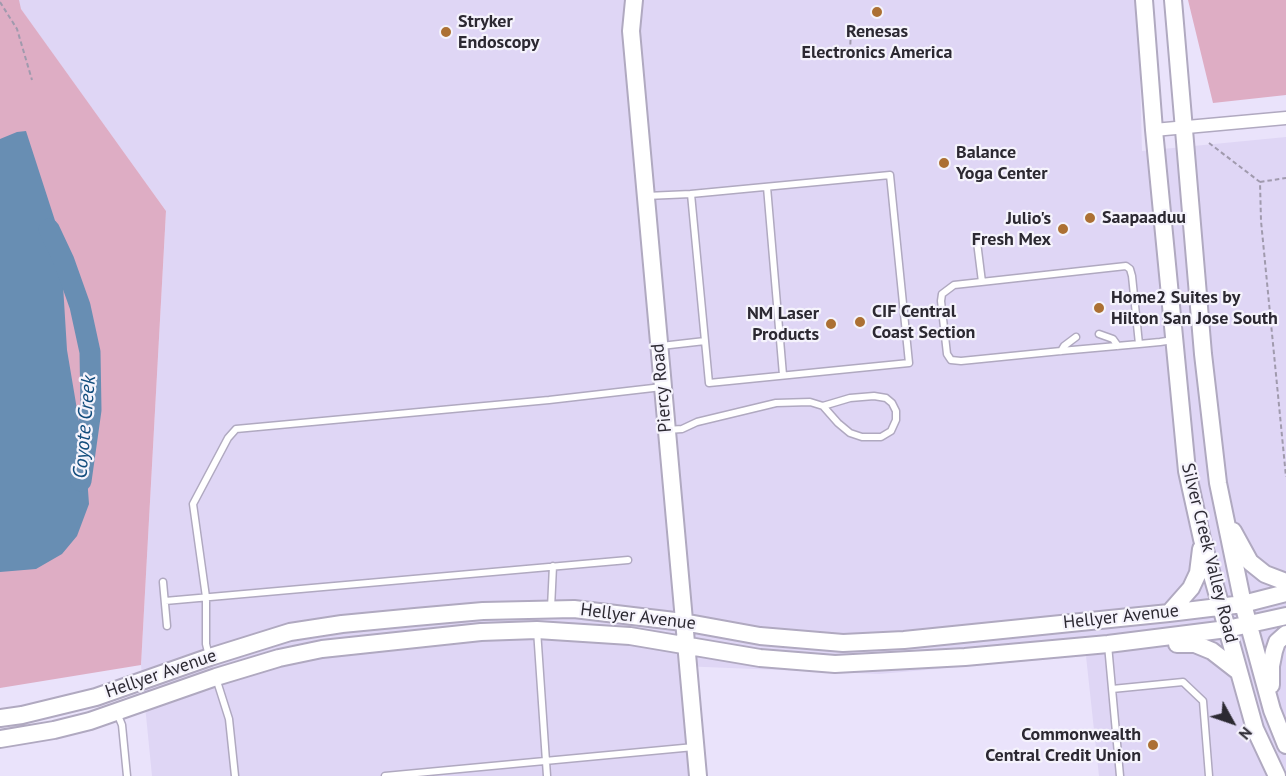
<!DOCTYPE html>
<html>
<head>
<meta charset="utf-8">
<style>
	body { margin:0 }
	#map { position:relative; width:1286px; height:776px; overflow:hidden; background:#eae3fb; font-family:"PT Sans",sans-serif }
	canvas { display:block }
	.north { position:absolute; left:1202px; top:692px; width:60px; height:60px; -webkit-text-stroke:4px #f5f3fc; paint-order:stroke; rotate:130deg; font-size:16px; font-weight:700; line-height:24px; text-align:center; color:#2c2932 }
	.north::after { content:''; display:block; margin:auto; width:21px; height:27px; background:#2c2932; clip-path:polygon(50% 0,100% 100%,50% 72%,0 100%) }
</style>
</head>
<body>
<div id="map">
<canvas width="1286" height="776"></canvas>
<div class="north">N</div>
</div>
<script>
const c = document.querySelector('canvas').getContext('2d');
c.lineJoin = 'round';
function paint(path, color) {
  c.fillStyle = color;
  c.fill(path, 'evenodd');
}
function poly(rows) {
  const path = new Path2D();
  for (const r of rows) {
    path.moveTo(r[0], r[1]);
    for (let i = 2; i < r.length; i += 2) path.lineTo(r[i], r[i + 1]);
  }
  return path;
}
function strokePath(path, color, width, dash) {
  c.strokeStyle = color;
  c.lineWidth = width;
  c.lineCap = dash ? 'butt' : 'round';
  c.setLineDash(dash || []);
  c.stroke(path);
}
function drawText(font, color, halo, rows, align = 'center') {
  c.font = font + ' "PT Sans",sans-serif';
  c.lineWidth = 4.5;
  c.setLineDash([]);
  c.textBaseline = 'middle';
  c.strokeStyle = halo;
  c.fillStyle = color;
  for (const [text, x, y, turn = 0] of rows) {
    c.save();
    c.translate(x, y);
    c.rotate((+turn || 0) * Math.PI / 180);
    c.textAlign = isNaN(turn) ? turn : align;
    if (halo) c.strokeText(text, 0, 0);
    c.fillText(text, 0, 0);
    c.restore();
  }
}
const built = poly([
	[16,0,1138,0,1142,151,1286,137,1286,776,1099,776,1086,656,879,674,680,666,689,776,152,776,141,665,166,211,17,4]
]);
const green = poly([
	[0,0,19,0,21,9,166,211,141,665,0,688],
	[1188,0,1286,0,1286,95,1213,103]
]);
const water = poly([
	[26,131,60,236,67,350,86,463,89,504,77,536,62,554,36,569,0,572,0,139,17,132]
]);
const river = poly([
	[49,229,64,261,80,306,90,352,91,410,81,481]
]);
const path = poly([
	[0,2,17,29,32,80],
	[850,52,851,29],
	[1209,143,1260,182,1261,221,1286,477],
	[1260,182,1286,178]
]);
const lane = poly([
	[767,187,783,375],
	[646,196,691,194,890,175,909,363,709,383,691,194],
	[977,242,982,282],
	[1099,334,1113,339,1118,346],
	[1139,344,1132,276,1130,269,1126,266,954,285,942,294,941,301,947,354,951,360,961,361,1061,351,1139,344,1160,342,1173,340],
	[661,346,705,341],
	[1061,351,1064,346,1076,337],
	[667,430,682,429,697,422,776,403,810,402,823,406,850,398,874,396,886,398,892,403,896,411,896,420,891,431,881,437,862,437,850,433,838,423,823,406],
	[163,582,167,626],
	[165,601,628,560],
	[551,608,553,566],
	[537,630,547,776],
	[1108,645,1120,776],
	[209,656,206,644,206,597,193,504,228,438,236,429,549,400,662,387],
	[216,678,229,719,235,776],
	[1112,689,1183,682,1203,701,1209,776],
	[117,713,122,725,127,776],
	[385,776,694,747]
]);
const street = poly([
	[1154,130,1286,118]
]);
const secondary = poly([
	[634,0,631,31,698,776],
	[1144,0,1154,130,1187,471,1202,539,1255,729,1277,776],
	[1173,0,1203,354,1218,483,1243,604,1272,710,1286,745],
	[1233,531,1250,562,1265,574,1286,582],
	[1169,613,1191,588,1198,573,1201,549],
	[1177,644,1195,644,1212,651,1239,672],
	[1271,685,1271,666,1274,651,1277,642,1286,634],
	[0,718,22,715,96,697,210,657,290,632,342,624,415,617,483,611,574,609,683,622,760,636,843,643,904,640,1169,613,1243,604,1286,593],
	[0,739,54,730,90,721,216,677,279,658,322,649,481,632,537,630,630,636,760,658,835,664,965,657,1108,644,1227,629,1286,616]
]);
const markers = [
	[877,12,6,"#ac7033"],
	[446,32,6,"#ac7033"],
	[944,163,6,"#ac7033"],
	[1090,218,6,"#ac7033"],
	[1063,229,6,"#ac7033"],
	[1099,308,6,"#ac7033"],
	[860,322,6,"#ac7033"],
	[831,324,6,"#ac7033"],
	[1153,745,6,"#ac7033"]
];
const poiNames = [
	["Stryker",458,22],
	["Endoscopy",458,43],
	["Renesas",877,32,"center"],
	["Electronics America",877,53,"center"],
	["Balance",956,153],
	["Yoga Center",956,174],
	["Saapaaduu",1102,218],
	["Julio's",1051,219,"right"],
	["Fresh Mex",1051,240,"right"],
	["Home2 Suites by",1111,298],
	["Hilton San Jose South",1111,319],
	["CIF Central",872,312],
	["Coast Section",872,333],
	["NM Laser",819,314,"right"],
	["Products",819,335,"right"],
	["Commonwealth",1141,735,"right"],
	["Central Credit Union",1141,756,"right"]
];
const streetNames = [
	["Piercy Road",662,388,-95],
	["Silver Creek Valley Road",1209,553,76],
	["Hellyer Avenue",638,617,7],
	["Hellyer Avenue",1121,617,-6],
	["Hellyer Avenue",161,674,-19]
];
const waterNames = [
	["Coyote Creek",85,427,-85]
];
paint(built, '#dfd6f5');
paint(green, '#deadc4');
paint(water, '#688eb3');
strokePath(river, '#688eb3', 21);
strokePath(lane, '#b0a9c0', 9);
strokePath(street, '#b0a9c0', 15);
strokePath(secondary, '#b0a9c0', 20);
strokePath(path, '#a09aad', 2, [4.5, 3]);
strokePath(lane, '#fff', 6);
strokePath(street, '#fff', 12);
strokePath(secondary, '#fff', 16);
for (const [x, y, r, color] of markers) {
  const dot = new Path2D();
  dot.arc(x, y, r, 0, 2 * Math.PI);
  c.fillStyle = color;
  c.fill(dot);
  strokePath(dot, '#f5f3fc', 2);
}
drawText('bold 18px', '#2c2932', '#f5f3fc', poiNames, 'left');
drawText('18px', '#2c2932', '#f5f3fc', streetNames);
drawText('italic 20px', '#114c7c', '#f5f3fc', waterNames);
</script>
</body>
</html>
